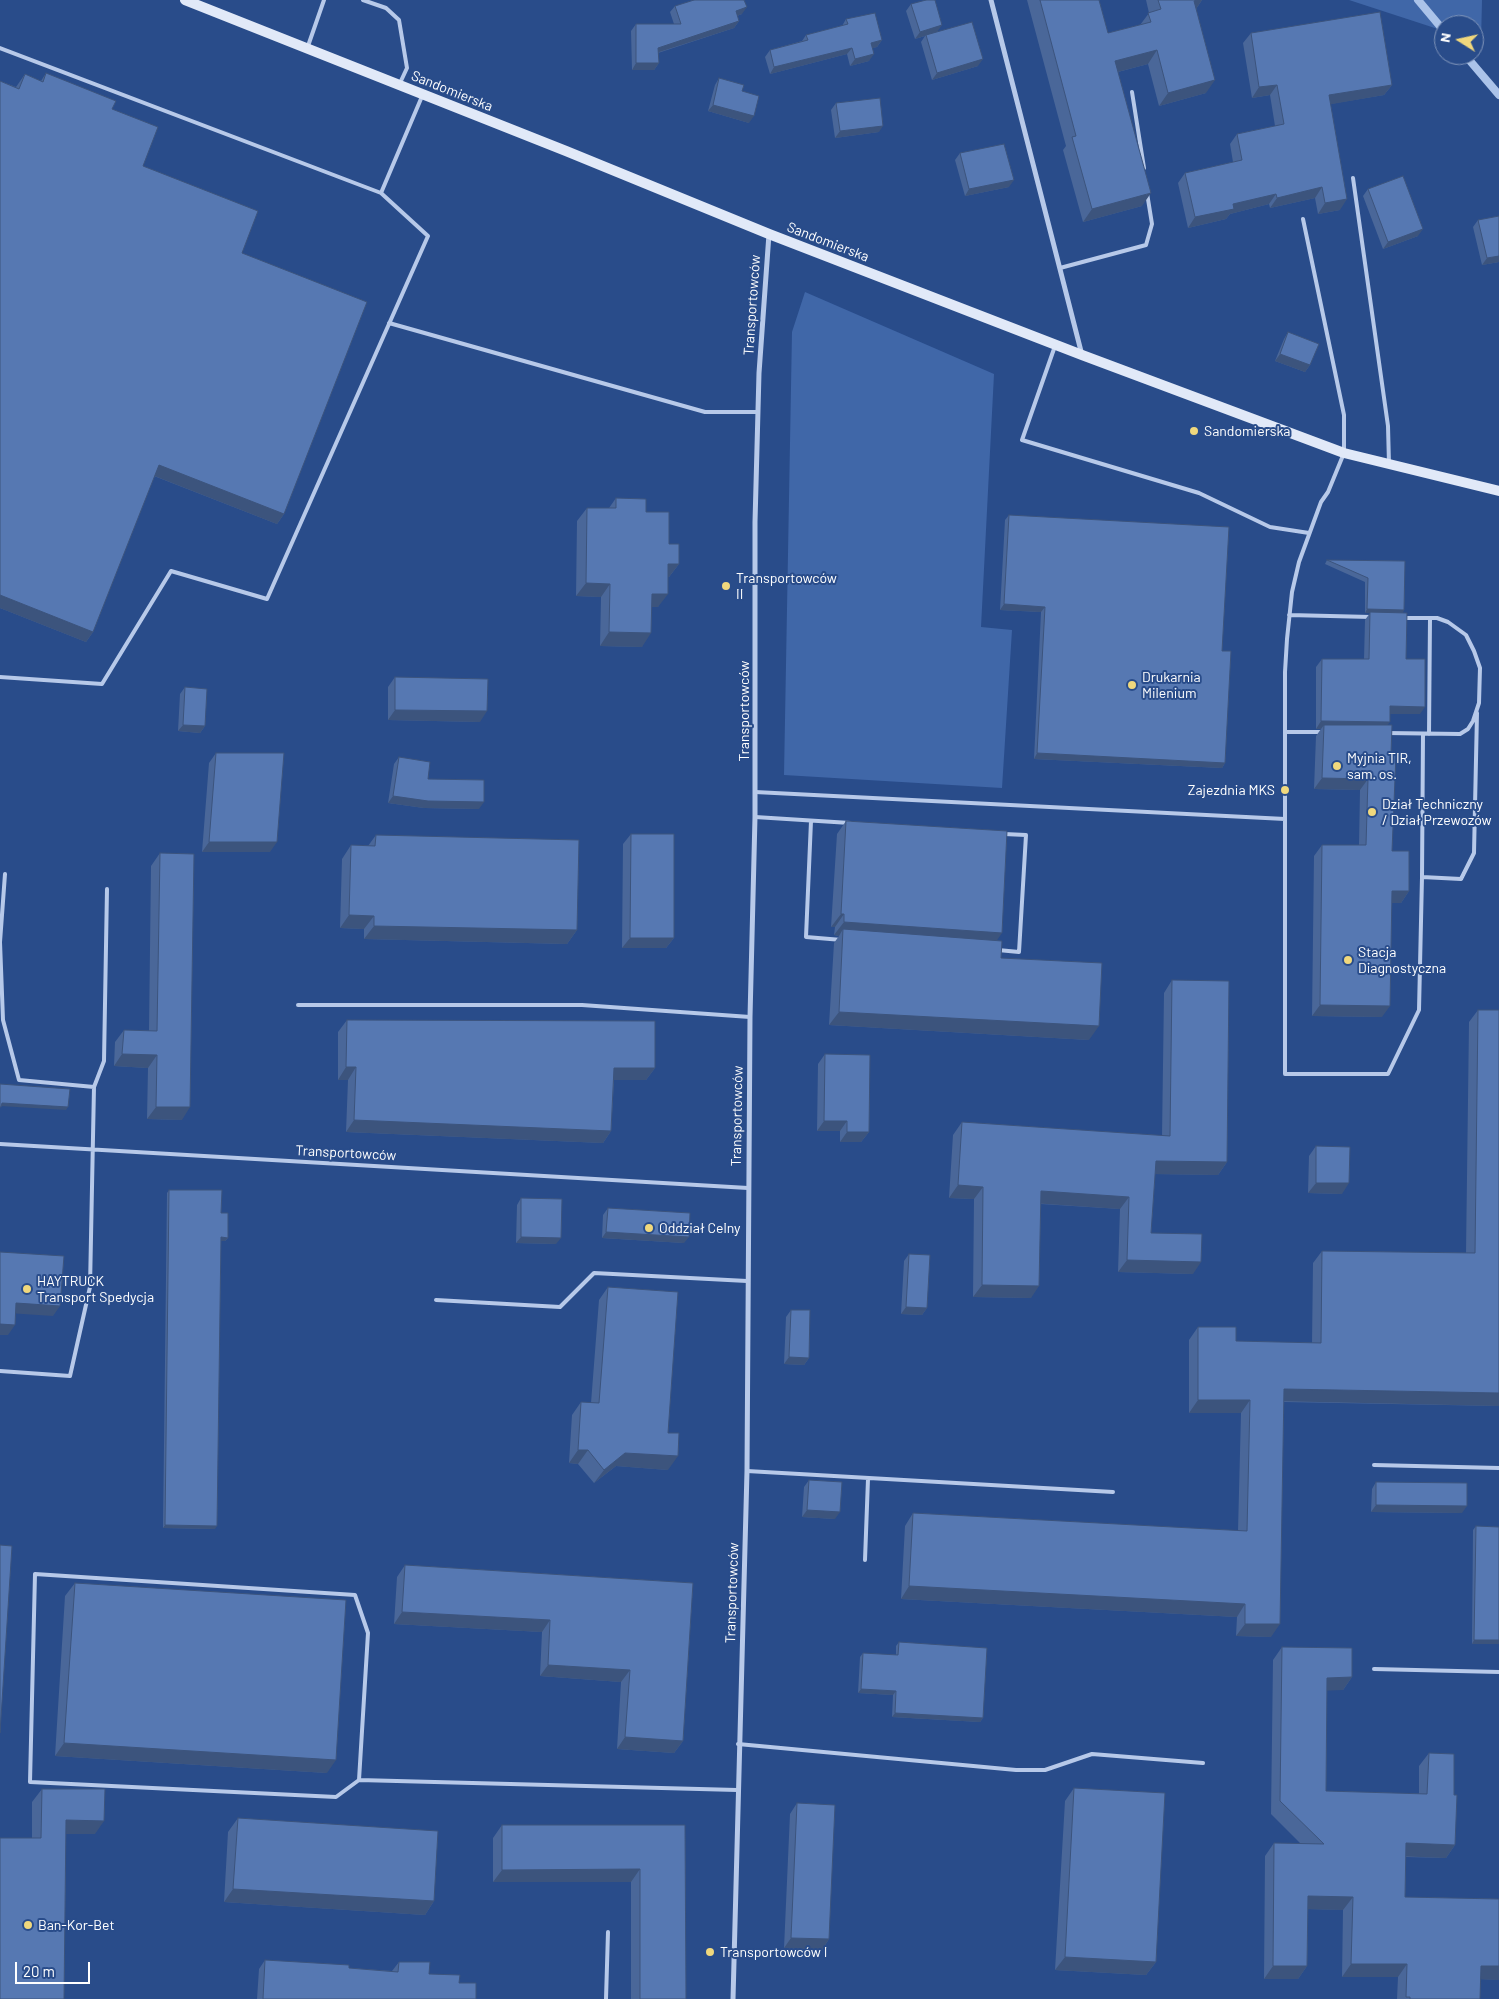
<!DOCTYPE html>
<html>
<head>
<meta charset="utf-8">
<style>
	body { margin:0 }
	#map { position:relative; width:1499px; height:1999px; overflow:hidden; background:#294c8a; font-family:Barlow,sans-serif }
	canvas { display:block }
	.north { position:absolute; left:1434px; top:15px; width:50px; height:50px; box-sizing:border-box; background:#294c8a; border:1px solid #7f94b9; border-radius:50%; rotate:280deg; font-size:14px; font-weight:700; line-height:20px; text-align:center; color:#fff }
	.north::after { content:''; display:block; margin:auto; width:18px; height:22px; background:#f0d87d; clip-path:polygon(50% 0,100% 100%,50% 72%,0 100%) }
	.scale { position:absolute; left:15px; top:1962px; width:75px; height:22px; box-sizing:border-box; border:2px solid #fff; border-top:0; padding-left:6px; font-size:15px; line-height:18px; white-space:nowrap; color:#fff; -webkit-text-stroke:4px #294c8a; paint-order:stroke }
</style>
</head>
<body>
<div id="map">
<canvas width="1499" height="1999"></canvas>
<div class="north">N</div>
<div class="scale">20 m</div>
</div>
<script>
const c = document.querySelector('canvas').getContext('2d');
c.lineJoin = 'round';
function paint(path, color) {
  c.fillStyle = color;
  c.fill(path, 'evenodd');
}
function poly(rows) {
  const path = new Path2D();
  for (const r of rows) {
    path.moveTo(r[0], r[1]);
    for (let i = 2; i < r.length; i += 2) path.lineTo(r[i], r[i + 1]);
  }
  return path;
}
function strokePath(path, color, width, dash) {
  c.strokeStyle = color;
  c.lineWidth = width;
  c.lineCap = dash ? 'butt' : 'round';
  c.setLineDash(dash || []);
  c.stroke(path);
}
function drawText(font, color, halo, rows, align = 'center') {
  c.font = font + ' Barlow,sans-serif';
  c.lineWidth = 4;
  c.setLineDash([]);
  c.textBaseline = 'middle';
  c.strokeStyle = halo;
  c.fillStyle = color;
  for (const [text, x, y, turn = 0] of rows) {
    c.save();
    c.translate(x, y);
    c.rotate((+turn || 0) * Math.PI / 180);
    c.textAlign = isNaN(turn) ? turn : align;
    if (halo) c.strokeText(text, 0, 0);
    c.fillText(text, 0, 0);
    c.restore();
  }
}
const green = poly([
	[1349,0,1482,0,1481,43,1474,41,1474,25,1444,25,1444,31],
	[805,292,994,374,981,627,1012,630,1002,788,784,775,792,332]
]);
const stream = poly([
	[1418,0,1444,31],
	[1465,55,1499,95]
]);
const lane = poly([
	[363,0,386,8,399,20,407,68,400,83],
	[308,46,324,0],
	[0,48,381,193,423,94],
	[1132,92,1144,168],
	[1353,178,1388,426,1389,464],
	[1303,219,1344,415,1344,453,1328,492,1321,502,1299,562,1292,592,1287,639,1285,672,1285,1074,1388,1074,1419,1010,1422,877,1461,879,1474,853,1477,713],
	[1060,268,1146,245,1152,224,1147,193],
	[389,323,705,412,758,412],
	[1055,346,1022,440,1199,493,1270,527,1309,533],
	[1289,615,1371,617],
	[0,677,102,684,171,571,267,599,428,236,381,193],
	[1285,732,1322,732],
	[1387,733,1460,734,1468,729,1473,721,1479,703,1480,668,1474,651,1466,635,1448,622,1437,618,1403,618],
	[1429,734,1430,618],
	[755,792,1285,819],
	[755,817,850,823],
	[811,821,806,937,842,940],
	[5,874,0,942,3,1020,19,1080,94,1087],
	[1422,877,1423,734],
	[998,950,1019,952,1026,835,1004,834],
	[298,1005,582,1005,750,1017],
	[0,1144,748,1188],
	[436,1300,560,1307,594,1273,747,1281],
	[0,1371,70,1376,90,1287,94,1087,104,1061,107,889],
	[1374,1465,1499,1468],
	[747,1471,1113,1492],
	[865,1560,868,1479],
	[1374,1669,1499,1672],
	[738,1744,1016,1770,1045,1770,1092,1754,1203,1763],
	[359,1780,368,1633,355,1595,35,1574,30,1782,336,1797,359,1780,737,1790],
	[606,1999,608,1932]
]);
const street = poly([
	[991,0,1082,355],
	[733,1999,747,1471,750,1017,755,817,755,522,759,373,769,234]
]);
const secondary = poly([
	[185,0,566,151,769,234,1082,355,1344,453,1499,491]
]);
const wall = poly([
	[1027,0,1099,0,1108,33,1140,25,1149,13,1146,0,1202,0,1196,9,1206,93,1159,106,1148,64,1118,72,1142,206,1083,222,1063,150,1066,146],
	[911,4,938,32,978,66,932,80,921,42,925,36,915,39,906,11],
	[675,6,742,14,737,16,739,21,734,28,658,53,659,63,654,70,632,70,631,31,636,24,674,24,670,12],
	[846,19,882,40,877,47,872,48,869,61,850,66,847,54,770,74,765,57,770,50,802,41,806,35,842,26],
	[1251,33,1392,85,1384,95,1330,104,1340,210,1318,214,1315,198,1270,208,1269,204,1230,214,1226,219,1188,228,1178,183,1185,173,1233,162,1230,144,1237,134,1275,126,1270,95,1252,98,1243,43],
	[46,73,112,109,143,166,242,253,284,514,277,524,154,476,93,632,86,642,0,608,0,81,16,87,25,74,41,81],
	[719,78,742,91,749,123,708,111,715,85],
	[836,103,879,132,835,138,831,110],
	[960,153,1009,187,965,196,955,160],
	[1368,189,1418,236,1383,249,1363,196],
	[1478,220,1499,262,1482,265,1473,227],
	[1288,332,1310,365,1305,372,1275,361,1284,339],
	[616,498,646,512,669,544,679,564,669,577,668,577,658,607,652,607,642,647,600,646,601,597,576,596,577,521,587,508,609,508],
	[1009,515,1222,651,1225,763,1222,768,1034,759,1041,612,1000,610,1005,520],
	[1327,560,1405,561,1404,610,1402,613,1406,659,1420,714,1390,714,1387,725,1391,754,1392,851,1409,891,1401,903,1392,903,1382,1017,1312,1016,1314,856,1322,845,1359,845,1360,790,1314,789,1316,736,1321,729,1316,729,1316,667,1322,659,1364,659,1365,620,1370,613,1365,613,1365,582,1325,564],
	[395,677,480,722,388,720,388,687],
	[185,687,205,726,200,733,178,731,180,694],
	[216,753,270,852,202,852,209,763],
	[399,757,428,779,479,809,424,808,388,803,394,764],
	[846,821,997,940,1001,958,1089,1040,829,1025,834,943,839,936,834,935,835,927,831,927,837,834],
	[631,834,674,938,666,948,622,948,623,844],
	[376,835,577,930,567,944,364,939,364,929,340,928,342,859,351,845,368,846],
	[160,853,182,1120,147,1119,148,1068,114,1066,115,1042,124,1030,149,1031,151,866],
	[1172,980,1227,1162,1218,1175,1155,1174,1151,1233,1193,1274,1118,1272,1120,1209,1041,1204,1031,1298,973,1297,974,1199,949,1198,953,1135,962,1122,1162,1136,1164,993],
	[1478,1010,1499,1406,1284,1402,1271,1637,1236,1636,1237,1617,901,1599,905,1526,913,1513,1238,1531,1241,1413,1189,1413,1189,1340,1198,1327,1236,1341,1312,1343,1313,1263,1322,1251,1466,1253,1469,1022],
	[347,1020,655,1068,646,1080,614,1080,611,1131,603,1143,346,1132,348,1080,338,1080,338,1032],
	[825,1054,869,1132,861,1142,840,1142,840,1131,817,1131,818,1064],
	[1316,1146,1342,1194,1308,1193,1309,1156],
	[169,1190,221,1213,228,1238,225,1241,221,1241,215,1529,163,1528,167,1193],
	[521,1198,556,1244,516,1243,517,1205],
	[608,1208,684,1243,602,1238,603,1215],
	[909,1254,927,1308,922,1315,901,1314,904,1261],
	[608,1287,668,1433,668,1470,616,1466,594,1483,578,1464,569,1463,572,1415,581,1402,591,1403,599,1300],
	[791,1310,809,1358,804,1365,784,1364,786,1317],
	[809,1480,835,1519,802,1517,804,1487],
	[1376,1482,1462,1513,1371,1512,1372,1489],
	[1476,1526,1499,1644,1472,1644,1473,1530],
	[405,1565,693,1583,683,1741,674,1753,617,1749,621,1682,540,1676,542,1632,394,1624,397,1577],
	[75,1583,327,1773,55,1756,65,1596],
	[899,1642,983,1718,980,1722,892,1717,893,1695,858,1693,860,1657,863,1653,896,1655,896,1646],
	[1282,1647,1352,1677,1343,1690,1327,1690,1326,1791,1419,1794,1419,1766,1429,1753,1454,1795,1455,1845,1446,1858,1406,1857,1405,1897,1499,1899,1499,1980,1480,1979,1480,1999,1397,1999,1398,1977,1342,1977,1343,1910,1308,1909,1307,1966,1298,1979,1264,1979,1265,1856,1274,1843,1301,1844,1271,1814,1273,1660],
	[1074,1788,1156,1962,1146,1975,1055,1970,1065,1801],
	[42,1789,95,1834,66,1834,64,1999,32,1838,32,1802],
	[797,1803,829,1939,822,1950,784,1948,790,1814],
	[238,1818,434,1901,425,1915,224,1902,228,1832],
	[502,1825,685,1825,686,1999,631,1999,631,1882,493,1882,493,1838],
	[265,1960,349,1968,392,1971,399,1962,429,1974,459,1983,476,1999,257,1999,259,1969]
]);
const shadedWall = poly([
	[1197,0,1202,0,1194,12,1194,1],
	[747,7,742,14,731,18,736,11],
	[739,21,734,28,653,54,658,48],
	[942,25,937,32,915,39,920,32],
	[882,40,877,47,866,50,871,43],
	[852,48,847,54,770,74,774,67],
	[1157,50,1148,64,1106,75,1115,61],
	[874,54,869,61,850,66,855,59],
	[983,59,978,66,932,80,937,73],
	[636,63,659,63,654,70,632,70],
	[1215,80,1206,93,1159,106,1168,93],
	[1277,85,1270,95,1252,98,1259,87],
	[1392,85,1384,95,1321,106,1329,95],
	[713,105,754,116,749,123,708,111],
	[883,126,879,132,835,138,840,131],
	[1014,180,1009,187,965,196,969,189],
	[1322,187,1315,198,1270,208,1277,198],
	[1151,193,1142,206,1083,222,1092,209],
	[1276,194,1269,204,1230,214,1226,219,1188,228,1195,217,1233,204],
	[1347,199,1340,210,1318,214,1325,203],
	[1423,229,1418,236,1383,249,1388,242],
	[1499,256,1499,262,1482,265,1487,258],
	[1280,354,1310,365,1305,372,1275,361],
	[159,465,284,514,277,524,152,475],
	[668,564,679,564,669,577,659,577],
	[586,583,610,584,601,597,576,596],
	[652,594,668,594,658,607,642,607],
	[0,595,93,632,86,642,0,608],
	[1004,604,1045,607,1041,612,1000,610],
	[1367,609,1404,610,1402,614,1365,613],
	[609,632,651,633,642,647,600,646],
	[1390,706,1425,707,1420,714,1384,714],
	[395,710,487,711,480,722,388,720],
	[1321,721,1390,722,1384,729,1324,725,1321,729,1316,729],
	[183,725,205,726,200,733,178,731],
	[1037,753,1225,763,1222,768,1034,759],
	[1322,778,1368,779,1360,790,1314,789],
	[393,796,484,802,479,809,424,808,388,803],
	[209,842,277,842,270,852,202,852],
	[1392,891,1409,891,1401,903,1384,903],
	[841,914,844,914,835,927,831,927],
	[349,915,374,916,364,929,340,928],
	[844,922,1002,933,993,946,843,929,839,936,834,935],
	[374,926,577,930,567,944,364,939],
	[630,938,674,938,666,948,622,948],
	[1320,1005,1390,1006,1382,1017,1312,1016],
	[839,1012,1099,1026,1089,1040,829,1025],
	[122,1054,157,1055,148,1068,114,1066],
	[346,1067,356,1067,348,1080,338,1080],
	[614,1068,655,1068,646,1080,606,1080],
	[2,1103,68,1107,66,1110,0,1106],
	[156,1107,190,1107,182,1120,147,1119],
	[354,1120,611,1131,603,1143,346,1132],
	[824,1121,847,1121,840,1131,817,1131],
	[847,1132,869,1132,861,1142,840,1142],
	[1156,1161,1227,1162,1218,1175,1148,1174],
	[1316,1183,1349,1183,1342,1194,1308,1193],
	[958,1185,983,1187,974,1199,949,1198],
	[1041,1191,1129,1197,1120,1209,1032,1203],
	[606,1232,689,1237,684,1243,602,1238],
	[221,1237,228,1238,225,1241,219,1241],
	[521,1237,561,1238,556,1244,516,1243],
	[1127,1260,1201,1262,1193,1274,1118,1272],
	[982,1285,1039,1286,1031,1298,973,1297],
	[16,1303,60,1306,53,1316,8,1313],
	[906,1307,927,1308,922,1315,901,1314],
	[0,1324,15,1325,8,1335,0,1335],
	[789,1357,809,1358,804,1365,784,1364],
	[1284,1389,1499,1393,1499,1406,1275,1401],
	[1198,1400,1250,1400,1241,1413,1189,1413],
	[578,1450,588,1450,578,1464,569,1463],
	[625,1453,678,1456,668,1470,616,1466,594,1483,604,1470],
	[1376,1505,1467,1506,1462,1513,1371,1512],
	[807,1510,840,1512,835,1519,802,1517],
	[165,1525,217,1526,215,1529,163,1528],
	[909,1586,1245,1604,1237,1617,901,1599],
	[402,1612,550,1620,542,1632,394,1624],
	[1245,1624,1280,1624,1271,1637,1236,1636],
	[1474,1640,1499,1640,1499,1644,1472,1644],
	[548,1665,630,1670,621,1682,540,1676],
	[1352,1677,1343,1690,1318,1691,1327,1678],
	[861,1689,896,1691,893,1695,858,1693],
	[895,1713,983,1718,980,1722,892,1717],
	[625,1737,683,1741,674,1753,617,1749],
	[64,1743,336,1760,327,1773,55,1756],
	[66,1820,104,1821,95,1834,57,1834],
	[1406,1843,1455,1845,1446,1858,1396,1856],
	[640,1869,631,1882,493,1882,502,1870],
	[233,1889,434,1901,425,1915,224,1902],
	[1308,1896,1353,1897,1343,1910,1299,1909],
	[791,1938,829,1939,822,1950,784,1948],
	[1065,1957,1156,1962,1146,1975,1055,1970],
	[1351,1964,1407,1964,1398,1977,1342,1977],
	[1273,1966,1307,1966,1298,1979,1264,1979],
	[1481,1966,1499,1966,1499,1980,1471,1979]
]);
const building = poly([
	[694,0,744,0,747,7,736,11,739,21,658,48,659,63,636,63,636,24,681,24,675,6,694,0],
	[926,0,935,0,942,25,920,32,911,4,926,0],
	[1040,0,1099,0,1108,33,1151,22,1148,13,1161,9,1158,0,1197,0,1194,1,1215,80,1168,93,1157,50,1115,61,1151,193,1092,209,1072,137,1076,136,1040,0],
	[1380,12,1392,85,1329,95,1347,199,1325,203,1322,187,1277,198,1276,194,1233,204,1234,209,1195,217,1185,173,1242,160,1237,134,1284,124,1277,85,1259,87,1251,33,1380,12],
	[875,13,882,40,871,43,874,54,855,59,852,48,774,67,770,50,808,40,806,35,848,24,846,19,875,13],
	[972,22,983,59,937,73,926,35,972,22],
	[46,73,116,101,112,109,158,127,143,166,258,211,242,253,367,302,284,514,159,465,93,632,0,595,0,81,19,89,25,74,43,82,46,73],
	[719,78,744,85,742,91,759,96,754,116,713,105,719,78],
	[880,98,883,126,840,131,836,103,880,98],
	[1004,144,1014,180,969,189,960,153,1004,144],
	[1403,176,1423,229,1388,242,1368,189,1403,176],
	[1499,216,1499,256,1487,258,1478,220,1499,216],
	[1288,332,1319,344,1310,365,1280,354,1288,332],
	[616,498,646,499,646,512,669,512,669,544,679,544,679,564,668,564,668,594,652,594,651,633,609,632,610,584,586,583,587,508,616,508,616,498],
	[1009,515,1229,527,1222,651,1231,651,1225,763,1037,753,1045,607,1004,604,1009,515],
	[1327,560,1405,561,1404,610,1367,609,1368,578,1327,560],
	[1370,612,1407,613,1406,659,1425,659,1425,707,1390,706,1390,722,1321,721,1322,659,1369,659,1370,612],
	[395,677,488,679,487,711,395,710,395,677],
	[185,687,207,689,205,726,183,725,185,687],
	[1324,725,1392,725,1391,754,1396,754,1392,851,1409,851,1409,891,1392,891,1390,1006,1320,1005,1322,845,1366,845,1368,779,1322,778,1324,725],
	[216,753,284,753,277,842,209,842,216,753],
	[399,757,430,762,428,779,484,780,484,802,428,801,393,796,399,757],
	[846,821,1007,831,1002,933,844,922,844,914,841,914,846,821],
	[631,834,674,834,674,938,630,938,631,834],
	[376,835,579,840,577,930,374,926,374,916,349,915,351,845,375,846,376,835],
	[160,853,194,854,190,1107,156,1107,157,1055,122,1054,124,1030,157,1031,160,853],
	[843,929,1002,941,1001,958,1102,963,1099,1026,839,1012,843,929],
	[1172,980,1229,981,1227,1162,1156,1161,1151,1233,1202,1234,1201,1262,1127,1260,1129,1197,1041,1191,1039,1286,982,1285,983,1187,958,1185,962,1122,1170,1136,1172,980],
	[1478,1010,1499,1010,1499,1393,1284,1389,1280,1624,1245,1624,1245,1604,909,1586,913,1513,1247,1531,1250,1400,1198,1400,1198,1327,1236,1327,1236,1341,1321,1343,1322,1251,1475,1253,1478,1010],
	[347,1020,655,1021,655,1068,614,1068,611,1131,354,1120,356,1067,346,1067,347,1020],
	[825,1054,870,1055,869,1132,847,1132,847,1121,824,1121,825,1054],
	[0,1084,70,1089,68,1107,2,1103,1,1107,0,1107,0,1084],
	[1316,1146,1350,1147,1349,1183,1316,1183,1316,1146],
	[169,1190,222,1190,221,1213,228,1213,228,1238,221,1237,217,1526,165,1525,169,1190],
	[521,1198,562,1199,561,1238,521,1237,521,1198],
	[608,1208,690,1213,689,1237,606,1232,608,1208],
	[0,1252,64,1256,60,1306,16,1303,15,1325,0,1324,0,1252],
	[909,1254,930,1255,927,1308,906,1307,909,1254],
	[608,1287,678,1292,668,1433,679,1433,678,1456,625,1453,604,1470,588,1450,578,1450,581,1402,599,1403,608,1287],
	[791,1310,810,1310,809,1358,789,1357,791,1310],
	[809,1480,842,1482,840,1512,807,1510,809,1480],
	[1376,1482,1467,1483,1467,1506,1376,1505,1376,1482],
	[1476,1526,1499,1527,1499,1640,1474,1640,1476,1526],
	[0,1545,12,1546,0,1733,0,1545],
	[405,1565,693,1583,683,1741,625,1737,630,1670,548,1665,550,1620,402,1612,405,1565],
	[75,1583,346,1600,336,1760,64,1743,75,1583],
	[899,1642,987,1648,983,1718,895,1713,896,1691,861,1689,863,1653,898,1655,899,1642],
	[1282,1647,1352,1648,1352,1677,1327,1678,1326,1791,1427,1794,1429,1753,1454,1754,1454,1795,1457,1795,1455,1845,1406,1843,1405,1897,1499,1899,1499,1966,1481,1966,1480,1999,1410,1999,1410,1997,1406,1997,1407,1964,1351,1964,1353,1897,1308,1896,1307,1966,1273,1966,1274,1843,1324,1844,1280,1801,1282,1647],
	[1074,1788,1165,1793,1156,1962,1065,1957,1074,1788],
	[42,1789,105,1789,104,1821,66,1820,64,1999,0,1999,0,1838,41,1838,42,1789],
	[797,1803,835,1805,829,1939,791,1938,797,1803],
	[238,1818,438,1831,434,1901,233,1889,238,1818],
	[502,1825,685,1825,686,1999,640,1999,640,1869,502,1870,502,1825],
	[265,1960,349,1965,349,1968,398,1972,399,1962,430,1962,429,1974,460,1975,459,1983,476,1983,476,1999,263,1999,265,1960]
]);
const markers = [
	[1194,431,5,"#f0d87d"],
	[726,586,5,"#f0d87d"],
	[1132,685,5,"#f0d87d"],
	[1337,766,5,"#f0d87d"],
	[1285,790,5,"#f0d87d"],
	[1372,812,5,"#f0d87d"],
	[1348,960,5,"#f0d87d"],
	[649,1228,5,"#f0d87d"],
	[27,1289,5,"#f0d87d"],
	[28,1925,5,"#f0d87d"],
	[710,1952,5,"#f0d87d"]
];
const streetNames = [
	["Sandomierska",452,91,22],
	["Sandomierska",828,242,21],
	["Transportowców",752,305,-86],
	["Transportowców",744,711,-90],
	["Transportowców",737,1116,-89],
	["Transportowców",346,1153,3],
	["Transportowców",732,1593,-88]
];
const poiNames = [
	["Sandomierska",1204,431],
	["Transportowców",736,578],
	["II",736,594],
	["Drukarnia",1142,677],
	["Milenium",1142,693],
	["Myjnia TIR,",1347,758],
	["sam. os.",1347,774],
	["Zajezdnia MKS",1275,790,"right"],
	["Dział Techniczny",1382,804],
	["/ Dział Przewozów",1382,820],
	["Stacja",1358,952],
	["Diagnostyczna",1358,968],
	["Oddział Celny",659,1228],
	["HAYTRUCK",37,1281],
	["Transport Spedycja",37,1297],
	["Ban-Kor-Bet",38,1925],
	["Transportowców I",720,1952]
];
paint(green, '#4067a8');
strokePath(stream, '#abc3e9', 8);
strokePath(lane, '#b7c9e9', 4);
strokePath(street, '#b7c9e9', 5);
strokePath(secondary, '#e1e9f8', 10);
paint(wall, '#4a6799');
paint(shadedWall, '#3c547d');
paint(building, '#5678b2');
strokePath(building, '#3c547d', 1);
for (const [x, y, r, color] of markers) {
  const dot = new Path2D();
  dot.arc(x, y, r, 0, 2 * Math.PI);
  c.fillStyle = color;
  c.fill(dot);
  strokePath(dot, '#294c8a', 2);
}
drawText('14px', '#fff', '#294c8a', streetNames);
drawText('14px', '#fff', '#294c8a', poiNames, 'left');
</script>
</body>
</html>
